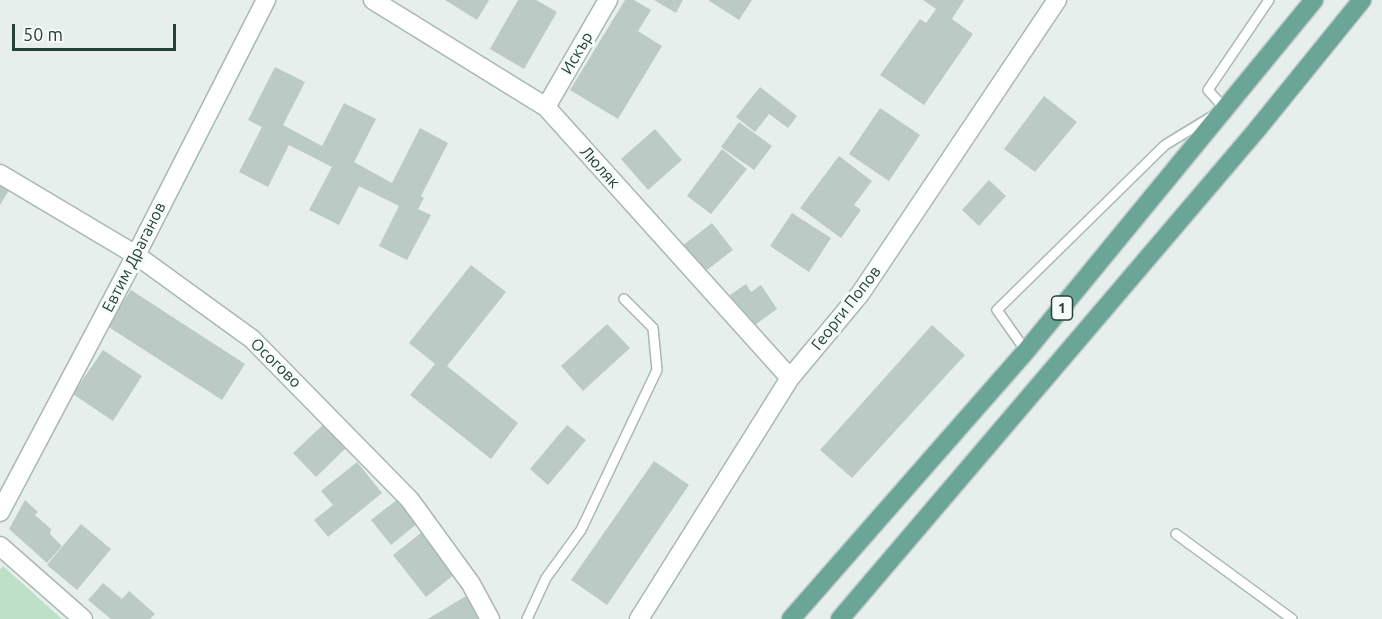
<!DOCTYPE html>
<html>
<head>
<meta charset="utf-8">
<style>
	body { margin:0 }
	#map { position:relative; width:1382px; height:619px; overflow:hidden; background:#e6efeb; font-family:Ubuntu,sans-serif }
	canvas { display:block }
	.scale { position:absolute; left:12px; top:24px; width:164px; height:27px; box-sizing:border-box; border:3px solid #24423a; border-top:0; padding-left:8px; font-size:18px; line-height:21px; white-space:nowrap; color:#24423a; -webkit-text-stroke:4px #f7fbf9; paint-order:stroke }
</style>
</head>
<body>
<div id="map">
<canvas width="1382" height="619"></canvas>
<div class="scale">50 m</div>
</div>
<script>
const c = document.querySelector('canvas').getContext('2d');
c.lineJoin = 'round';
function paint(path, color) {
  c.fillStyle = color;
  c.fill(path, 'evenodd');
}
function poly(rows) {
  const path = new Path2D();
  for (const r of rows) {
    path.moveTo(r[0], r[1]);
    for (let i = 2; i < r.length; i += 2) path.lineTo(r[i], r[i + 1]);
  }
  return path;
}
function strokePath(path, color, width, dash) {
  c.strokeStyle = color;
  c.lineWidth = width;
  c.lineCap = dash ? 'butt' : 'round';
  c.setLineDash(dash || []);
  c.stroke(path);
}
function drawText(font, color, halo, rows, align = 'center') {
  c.font = font + ' Ubuntu,sans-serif';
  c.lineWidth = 6;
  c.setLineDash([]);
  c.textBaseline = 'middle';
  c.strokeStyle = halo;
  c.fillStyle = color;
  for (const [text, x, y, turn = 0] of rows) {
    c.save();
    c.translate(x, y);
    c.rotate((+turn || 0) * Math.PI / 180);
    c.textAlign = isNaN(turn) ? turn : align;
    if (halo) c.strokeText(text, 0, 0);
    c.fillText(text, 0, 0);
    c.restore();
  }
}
const green = poly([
	[3,566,62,619,0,619,0,569]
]);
const building = poly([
	[445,0,489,0,477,20],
	[518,0,536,0,557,12,524,69,490,49],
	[625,0,634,0,651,10,638,31,662,46,618,119,570,90],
	[654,0,683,0,676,13],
	[708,0,752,0,739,20],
	[923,0,964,0,952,19,973,34,924,105,880,75,920,19,926,23,936,9],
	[275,67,305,82,283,125,322,146,344,103,376,119,354,162,392,183,420,128,448,143,421,196,424,198,418,209,431,215,407,260,379,246,399,206,359,186,339,225,309,210,332,167,289,145,268,187,239,172,262,127,248,120],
	[760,87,797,116,788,128,769,114,755,132,736,117],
	[1044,96,1077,122,1035,172,1004,149],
	[880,108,920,135,889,181,849,154],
	[739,122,772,146,754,170,721,147],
	[655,129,682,160,648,190,621,159],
	[722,149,747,169,711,214,687,196],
	[839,156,872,181,854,205,861,210,841,238,800,208],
	[0,180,11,187,0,205],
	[989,180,1006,196,979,226,962,210],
	[792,213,831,238,809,272,770,246],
	[712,223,733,250,703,273,682,246],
	[471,265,506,292,447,366,518,423,491,459,410,395,435,364,409,343],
	[746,284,751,292,761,285,777,309,752,327,730,295],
	[131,290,245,364,222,400,107,326],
	[607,324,630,348,583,391,561,366],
	[932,325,965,355,852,478,820,450],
	[103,350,142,376,113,421,73,394],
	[324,424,346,448,316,477,293,453],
	[567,425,586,440,548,485,530,469],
	[654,461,689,485,607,605,571,580],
	[357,462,382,493,328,537,314,520,333,505,321,491],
	[398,499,418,523,391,545,371,520],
	[25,500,38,512,35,515,51,529,50,534,62,546,47,563,9,529],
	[81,524,111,549,77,590,47,565],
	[422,532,455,574,426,597,393,555],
	[103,583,122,599,129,591,155,614,150,619,111,619,88,600],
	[466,596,481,619,428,619]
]);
const lane = poly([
	[1223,110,1225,109,1208,90,1269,0],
	[1026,351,997,310,1165,145,1211,117],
	[1176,534,1292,619],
	[527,619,546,578,581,530,657,370,653,328,624,299]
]);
const street = poly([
	[373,0,546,107,790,378],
	[546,107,608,0],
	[0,174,136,255,252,339,410,500,471,584,490,619],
	[0,512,136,255,266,0],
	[0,546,83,619],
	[639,619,790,378,860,294,1057,0]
]);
const primary = poly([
	[791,619,1026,351,1314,0],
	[840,619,1255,132,1362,0]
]);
const shields = [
	[1062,308,21]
];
const shieldNames = [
	["1",1062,308]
];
const streetNames = [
	["Искър",577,53,-60],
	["Люляк",600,167,48],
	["Евтим Драганов",134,257,-63],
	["Георги Попов",846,308,-52],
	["Осогово",276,363,44]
];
paint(green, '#bfe0c8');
paint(building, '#bbcac4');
strokePath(lane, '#a8b8b2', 12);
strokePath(street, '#a8b8b2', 21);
strokePath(primary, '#c2cac8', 21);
strokePath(lane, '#fff', 9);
strokePath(street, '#fff', 18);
strokePath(primary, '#6aa596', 18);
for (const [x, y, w] of shields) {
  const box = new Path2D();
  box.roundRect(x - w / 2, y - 12, w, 24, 4.5);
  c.fillStyle = '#f7fbf9';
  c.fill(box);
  strokePath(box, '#24423a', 1.5);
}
drawText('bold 15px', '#24423a', null, shieldNames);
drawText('16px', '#24423a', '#f7fbf9', streetNames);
</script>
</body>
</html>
